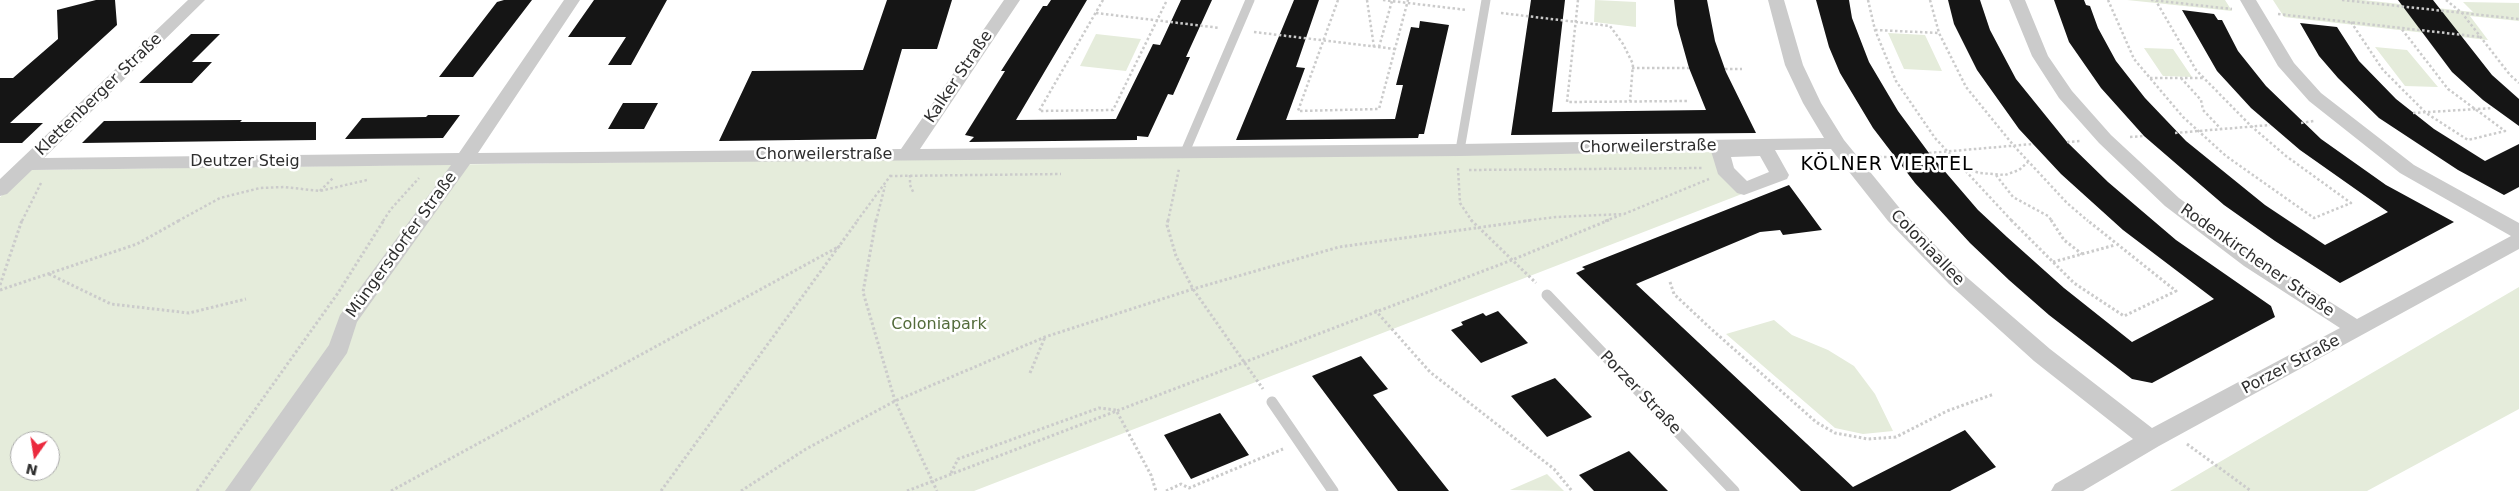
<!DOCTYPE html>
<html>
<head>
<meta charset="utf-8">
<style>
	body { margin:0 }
	#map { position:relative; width:2519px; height:491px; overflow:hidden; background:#fff; font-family:"DejaVu Sans",sans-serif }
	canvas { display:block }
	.north { position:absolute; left:10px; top:431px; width:50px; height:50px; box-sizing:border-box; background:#fff; border:1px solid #ababab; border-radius:50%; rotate:193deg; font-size:14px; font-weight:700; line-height:20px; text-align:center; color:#2e2e2e }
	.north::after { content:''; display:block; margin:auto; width:18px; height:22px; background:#eb2a3e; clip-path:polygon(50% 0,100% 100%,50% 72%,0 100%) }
</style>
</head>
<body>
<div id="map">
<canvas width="2519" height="491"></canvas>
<div class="north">N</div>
</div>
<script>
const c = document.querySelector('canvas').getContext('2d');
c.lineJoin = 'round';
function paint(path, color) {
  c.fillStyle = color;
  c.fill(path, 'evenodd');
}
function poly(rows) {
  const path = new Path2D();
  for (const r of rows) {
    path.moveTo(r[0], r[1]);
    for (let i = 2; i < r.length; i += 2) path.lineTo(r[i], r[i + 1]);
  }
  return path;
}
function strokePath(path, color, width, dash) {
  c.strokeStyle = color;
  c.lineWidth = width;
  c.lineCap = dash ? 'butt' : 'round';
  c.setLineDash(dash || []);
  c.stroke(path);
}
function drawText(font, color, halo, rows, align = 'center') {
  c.font = font + ' "DejaVu Sans",sans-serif';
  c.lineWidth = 5;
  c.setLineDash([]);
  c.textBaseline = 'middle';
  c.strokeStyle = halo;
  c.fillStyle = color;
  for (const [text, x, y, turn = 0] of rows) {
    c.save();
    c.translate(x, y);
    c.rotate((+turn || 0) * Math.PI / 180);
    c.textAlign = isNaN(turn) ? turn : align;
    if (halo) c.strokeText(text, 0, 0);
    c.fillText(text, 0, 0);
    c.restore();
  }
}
const green = poly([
	[1595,0,1636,2,1636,27,1594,22],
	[2127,0,2225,0,2232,11],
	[2273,0,2363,0,2473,12,2463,2,2519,3,2519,21,2470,16,2488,40,2284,17],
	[1888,33,1925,35,1942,71,1904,69],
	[1096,34,1141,39,1126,71,1080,66],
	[2375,47,2407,50,2438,87,2405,86],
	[2144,48,2173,49,2192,77,2163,76],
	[1720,152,1747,192,974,491,0,491,0,197,28,170,885,159],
	[20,441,50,441,50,471,20,471],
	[2519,287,2519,409,2367,491,2170,491],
	[1774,320,1792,335,1828,350,1854,366,1875,394,1893,431,1863,434,1835,428,1726,334],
	[1547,474,1564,491,1510,490]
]);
const building = poly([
	[96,0,115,0,117,25,10,123,43,123,22,143,0,143,0,78,13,78,58,39,57,10],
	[504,0,532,0,473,77,439,77,497,2],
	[594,0,667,0,631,65,608,65,626,37,568,37],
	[887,0,952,0,937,49,902,49,876,139,719,141,752,71,863,70],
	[1051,0,1087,0,1016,120,1116,119,1153,44,1160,45,1181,0,1212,0,1186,57,1190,57,1173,95,1168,94,1148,137,1137,136,1137,140,969,142,974,137,965,135,1005,71,1001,71,1043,6,1047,6],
	[1294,0,1319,0,1296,67,1305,68,1286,120,1395,119,1403,85,1396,85,1411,27,1419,28,1420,21,1449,25,1424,134,1419,134,1418,138,1236,140],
	[1531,0,1565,0,1552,112,1706,110,1689,68,1677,25,1674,0,1707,0,1715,41,1726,72,1756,133,1511,135],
	[1816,0,1849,0,1852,18,1869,62,1898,111,1929,153,1978,210,2007,237,2064,288,2132,342,2214,299,2123,230,2061,174,2019,129,1977,70,1954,24,1948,0,1980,0,1990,30,2016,79,2067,142,2108,182,2176,240,2271,306,2275,317,2152,383,2132,379,2049,315,2009,280,1970,243,1915,183,1873,128,1840,73,1829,47],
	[2054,0,2084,0,2086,5,2090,6,2098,28,2116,61,2145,98,2186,141,2265,205,2325,245,2388,212,2300,150,2251,108,2217,71,2182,10,2214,14,2218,20,2222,20,2238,51,2266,86,2321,139,2386,185,2454,222,2340,283,2275,241,2224,205,2144,136,2101,88,2069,42],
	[2398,0,2433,0,2492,75,2519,99,2519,126,2483,100,2452,72],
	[2300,23,2337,27,2359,61,2396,99,2434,129,2485,161,2519,144,2519,187,2504,195,2458,170,2379,118,2338,78,2319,56],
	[191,34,220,34,192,62,212,62,192,83,139,83],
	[623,103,658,103,644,129,608,129],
	[428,115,460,115,443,138,345,139,362,118,426,117],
	[242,120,240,122,316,122,316,140,82,143,104,121],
	[1789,185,1822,230,1783,235,1780,230,1760,232,1636,284,1853,487,1965,430,1996,467,1950,491,1801,491,1576,273,1585,269,1582,267],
	[1498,311,1528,343,1481,363,1451,330,1463,325,1461,322,1483,313,1486,316],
	[1361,356,1388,389,1373,395,1449,491,1398,491,1312,376],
	[1555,378,1592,417,1547,437,1511,396],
	[1220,413,1249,455,1191,479,1164,435],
	[1629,451,1668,491,1594,491,1579,475]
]);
const pathFar1 = poly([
	[1103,0,1039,111,1113,110,1167,0],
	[1338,0,1298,111,1379,109,1408,0],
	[1367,0,1374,47],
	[1383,0,1467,10],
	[1578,0,1567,102,1689,101],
	[1868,0,1875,30,1896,81,1935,138,2012,221],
	[1930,0,1939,33,1966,87,2014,146,2067,203,2088,221],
	[2108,0,2134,59,2183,117,2226,156,2314,218,2351,203,2286,156,2251,126,2196,70,2156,1],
	[2151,0,2232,9],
	[2342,0,2519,19],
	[2446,0,2462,13,2510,75,2519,83],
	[1096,13,1220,28],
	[1501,13,1610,26,1623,44,1633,64,1630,101],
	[2278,14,2481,37],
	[2351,22,2383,70,2426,113,2468,140,2505,131,2448,89,2401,28],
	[1875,30,1939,33],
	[1254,32,1395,49],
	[1379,47,1392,1],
	[1632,68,1689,68],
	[1725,69,1742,69],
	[2150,78,2204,78],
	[2181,78,2201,100,2203,110,2221,129],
	[2413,113,2493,108],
	[2301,123,2314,121],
	[2175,133,2270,125],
	[2130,137,2144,136],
	[2067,142,2081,141],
	[1929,153,2033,144],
	[1874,157,1893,157],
	[1458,168,1460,203,1472,221],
	[1961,168,1980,173,2005,175,2019,170,2028,162],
	[1469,170,1703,168],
	[910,175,910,185,914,194],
	[1996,175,2013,197,2048,216,2052,221],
	[890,176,1061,174],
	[320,191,333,178],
	[22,221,42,181],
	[178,221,220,198,260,188,284,187,320,191,367,180],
	[383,221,391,209,419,178],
	[857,221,891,175],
	[876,221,885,186],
	[1168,221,1179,169],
	[1524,221,1556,217,1624,214,1709,179],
	[1605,221,1621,215]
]);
const path = poly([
	[876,220,863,292,895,401,937,491],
	[1168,220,1167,225,1176,256,1193,289,1263,389],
	[1471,220,1536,283],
	[2011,220,2074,283,2124,316,2176,291,2087,220],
	[2051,220,2064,240,2082,254],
	[2053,262,2115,245],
	[49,274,111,304,189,313,246,299],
	[1670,282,1674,294,1709,327,1816,422,1835,433,1868,439,1896,437,1947,411,1994,394],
	[0,285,22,220],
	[0,290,137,244,180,220],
	[1375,310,1430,372,1554,469,1572,491],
	[1030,373,1045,337],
	[2187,444,2251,491],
	[951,473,958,459,1099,408,1116,410,1151,475,1156,491],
	[197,491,338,293,384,220],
	[391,491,840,246],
	[661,491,858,220],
	[741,491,806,449,895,401,1045,337,1193,289,1339,247,1533,220],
	[907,491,1512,260,1609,220],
	[1166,491,1181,484,1189,488,1283,449]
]);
const laneFar1 = poly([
	[1460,150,1486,0],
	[1185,152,1250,0]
]);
const lane = poly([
	[1547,295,1734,491],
	[1272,402,1333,491]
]);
const street = poly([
	[188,0,205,0,44,158,459,153,564,0,580,0,478,153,901,149,1004,0,1020,0,920,149,1460,144,1824,138,1803,103,1785,65,1768,0,1784,0,1803,65,1821,103,1844,140,1902,211,1963,274,2050,349,2152,428,2340,328,2244,266,2165,206,2099,143,2059,98,2032,56,2009,0,2025,0,2048,56,2072,91,2111,135,2179,198,2258,256,2357,319,2511,236,2400,173,2309,101,2278,66,2240,0,2256,0,2294,63,2321,93,2414,165,2519,223,2519,249,2159,446,2083,491,2051,491,2055,484,2133,439,2034,361,1949,284,1888,221,1831,149,1775,150,1789,175,1787,179,1744,195,1737,193,1718,174,1711,151,1460,156,470,164,357,322,347,353,250,491,225,491,329,345,340,315,451,165,32,170,7,194,0,196,0,179,188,0],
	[1760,156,1769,172,1747,181,1734,168,1731,157,1760,156]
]);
const streetNames = [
	["Kalker Straße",959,77,-56],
	["Klettenberger Straße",99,95,-44],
	["Chorweilerstraße",1648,147,-1],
	["Chorweilerstraße",824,155],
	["Deutzer Steig",245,162],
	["Müngersdorfer Straße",402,245,-54],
	["Coloniaallee",1927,248,46],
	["Rodenkirchener Straße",2257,261,35],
	["Porzer Straße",2291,365,-28],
	["Porzer Straße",1640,393,46]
];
const parkNames = [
	["Coloniapark",939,325]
];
const quarterNames = [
	["KÖLNER VIERTEL",1887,165]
];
paint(green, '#e5ecdb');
paint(building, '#151515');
strokePath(pathFar1, '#cbcbcb', 2.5, [2.5, 2.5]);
strokePath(path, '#cbcbcb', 3, [2.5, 2.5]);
strokePath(laneFar1, '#cbcbcb', 9);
strokePath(lane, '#cbcbcb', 11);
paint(street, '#cbcbcb');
drawText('16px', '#2e2e2e', '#fff', streetNames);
drawText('16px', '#536b3a', '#fff', parkNames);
c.letterSpacing = '1px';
drawText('19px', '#000', '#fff', quarterNames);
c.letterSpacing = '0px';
</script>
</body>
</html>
